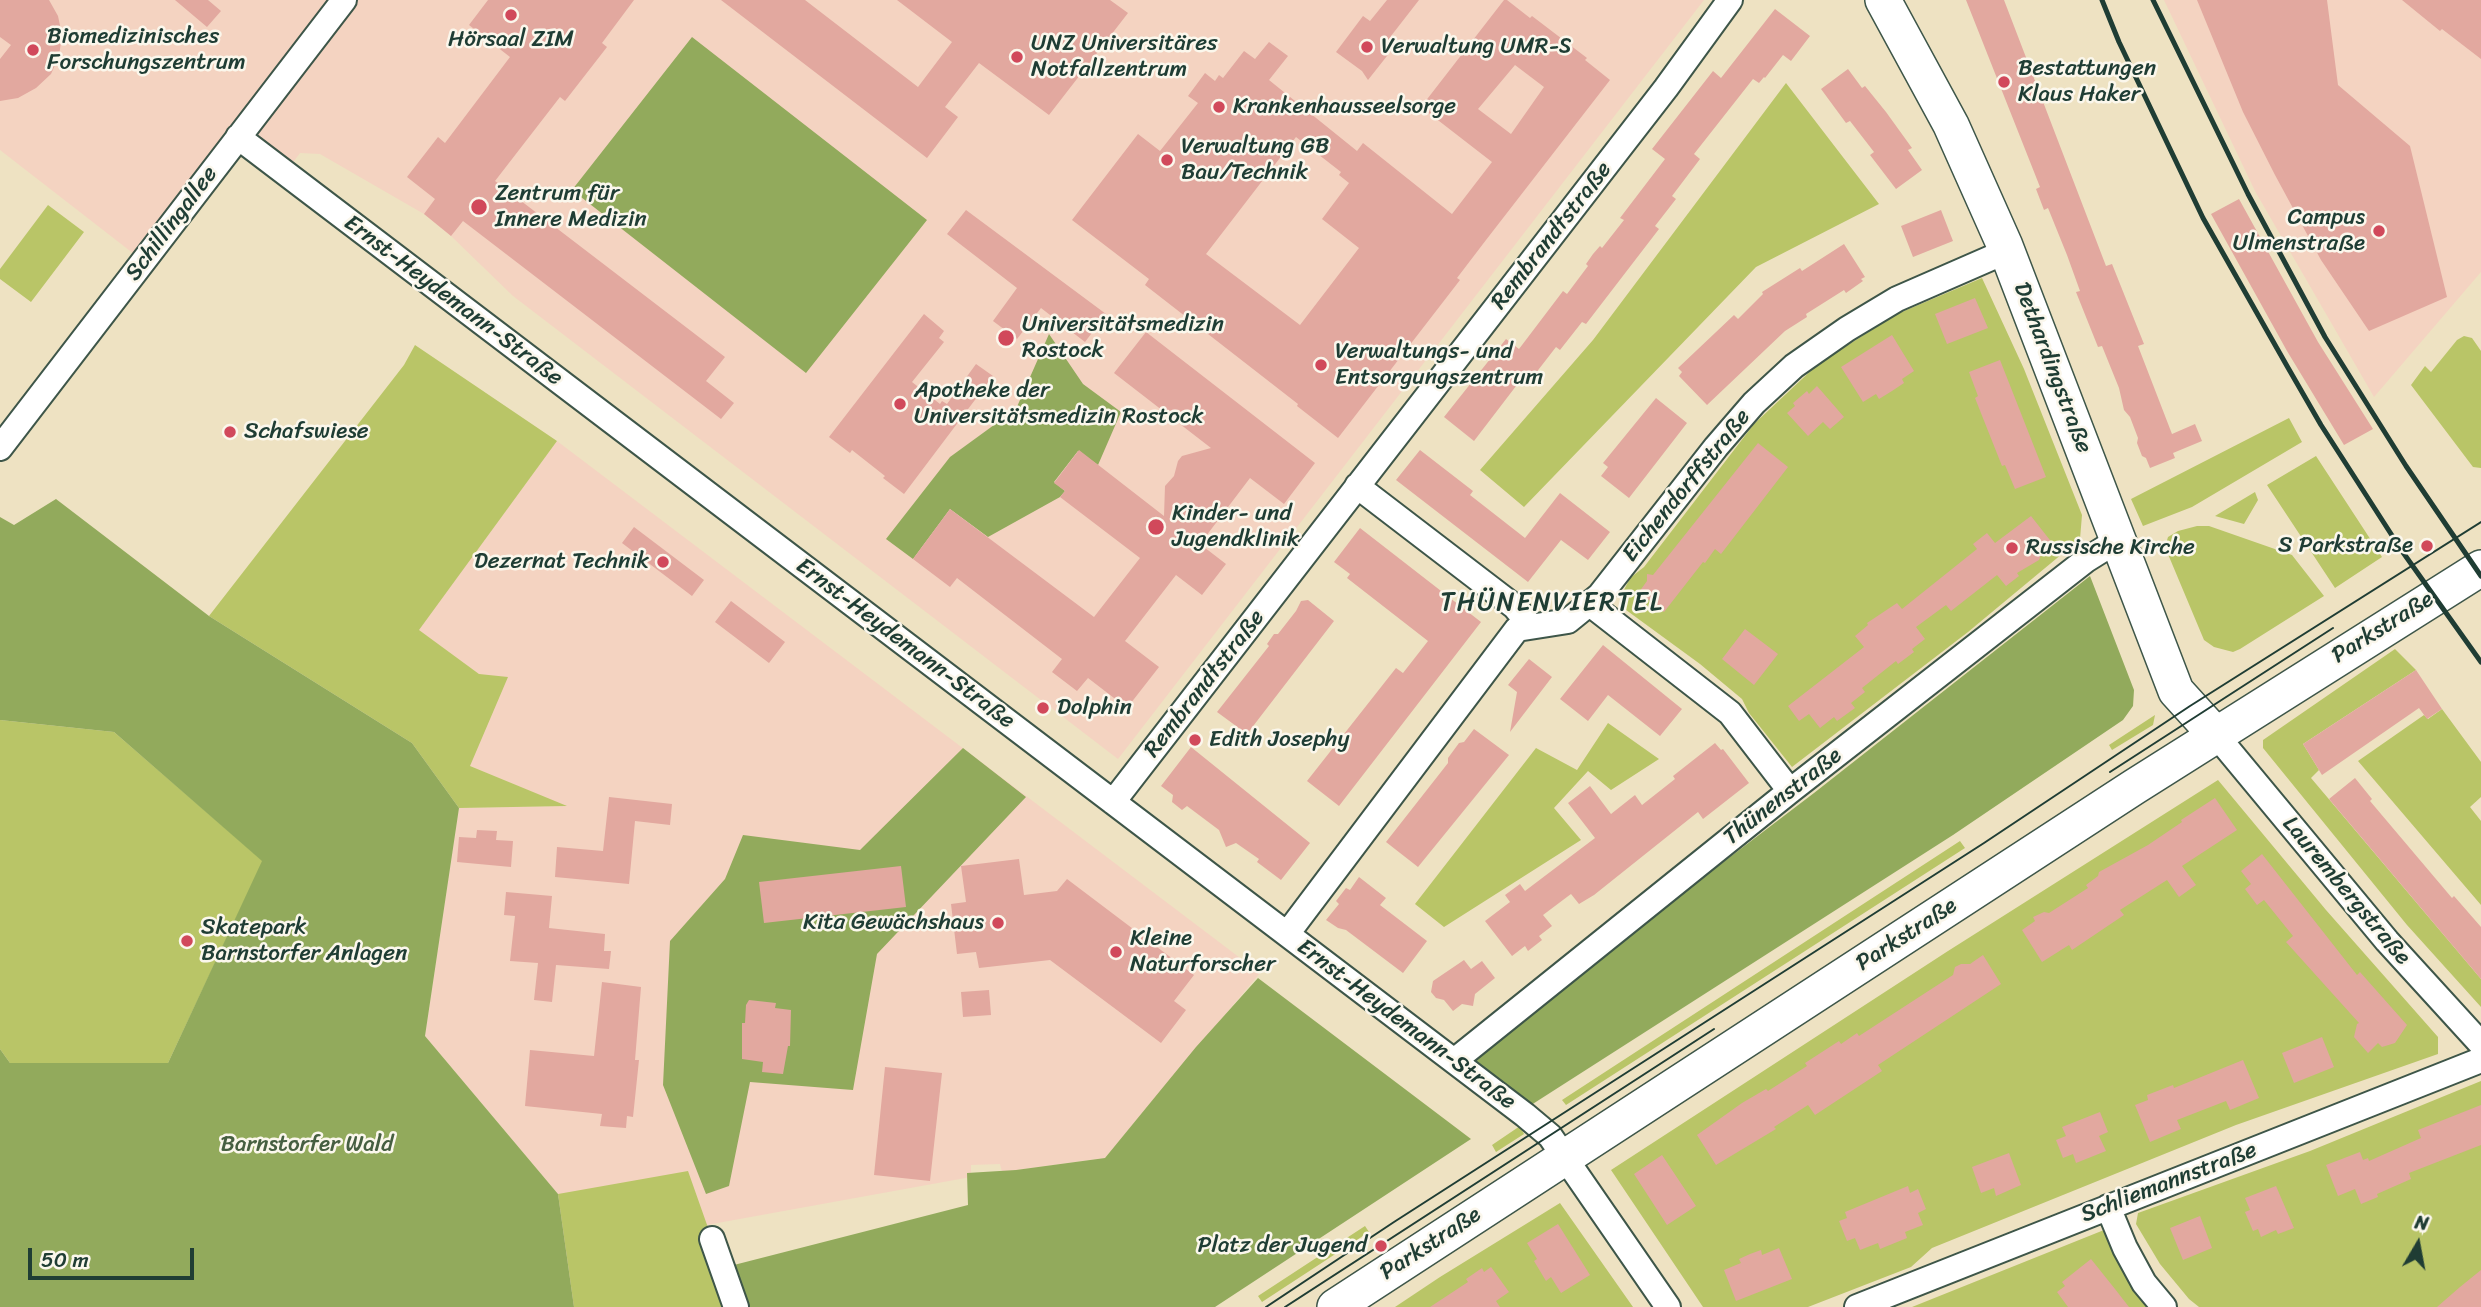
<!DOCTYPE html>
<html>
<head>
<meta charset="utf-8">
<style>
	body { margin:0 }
	#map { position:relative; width:2481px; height:1307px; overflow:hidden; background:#eee2c2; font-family:Sriracha,sans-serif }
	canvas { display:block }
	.north { position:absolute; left:2383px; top:1209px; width:70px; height:70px; -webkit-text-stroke:5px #fbf7ec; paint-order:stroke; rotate:10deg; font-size:19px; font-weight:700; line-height:28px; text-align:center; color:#1f3d34 }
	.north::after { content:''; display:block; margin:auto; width:24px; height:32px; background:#1f3d34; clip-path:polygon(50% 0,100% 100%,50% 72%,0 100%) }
	.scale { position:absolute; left:28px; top:1248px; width:166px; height:32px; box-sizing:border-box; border:4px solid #1f3d34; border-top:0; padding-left:9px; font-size:21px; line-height:24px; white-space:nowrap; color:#1f3d34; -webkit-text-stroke:5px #fbf7ec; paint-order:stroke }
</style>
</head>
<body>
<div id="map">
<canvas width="2481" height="1307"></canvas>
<div class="north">N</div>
<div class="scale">50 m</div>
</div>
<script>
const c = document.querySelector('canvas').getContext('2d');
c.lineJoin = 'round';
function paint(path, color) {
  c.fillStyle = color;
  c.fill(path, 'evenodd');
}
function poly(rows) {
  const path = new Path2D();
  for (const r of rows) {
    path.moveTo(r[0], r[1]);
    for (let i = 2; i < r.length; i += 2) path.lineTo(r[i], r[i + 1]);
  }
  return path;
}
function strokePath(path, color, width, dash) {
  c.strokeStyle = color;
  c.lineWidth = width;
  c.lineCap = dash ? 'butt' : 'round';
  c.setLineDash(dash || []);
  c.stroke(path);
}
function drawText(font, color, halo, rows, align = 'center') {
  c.font = font + ' Sriracha,sans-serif';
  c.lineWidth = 5;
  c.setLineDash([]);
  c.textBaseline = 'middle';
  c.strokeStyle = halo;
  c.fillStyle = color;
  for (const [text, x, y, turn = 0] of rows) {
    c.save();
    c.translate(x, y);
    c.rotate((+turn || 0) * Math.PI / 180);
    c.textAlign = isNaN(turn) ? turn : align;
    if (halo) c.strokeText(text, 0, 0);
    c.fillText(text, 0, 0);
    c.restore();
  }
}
const built = poly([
	[0,0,1704,0,1118,759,513,296,451,236,424,214,320,154,300,153,285,173,238,137,143,261,0,150],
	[2164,0,2481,0,2481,272,2374,397,2255,191],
	[557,441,1260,973,1105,1158,1002,1172,1000,1164,971,1165,971,1177,701,1226,574,1307,558,1194,425,1036,459,808,565,806,470,766,479,674,418,630]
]);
const green = poly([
	[1786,83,1879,204,1756,267,1524,507,1480,470,1593,340],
	[48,205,84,232,31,302,0,279,0,269],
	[1982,278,2024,369,2082,515,2080,539,1968,632,1792,767,1749,713,1742,699,1700,664,1622,607,1621,596,1630,578,1644,567,1754,424,1818,364,1897,314],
	[2464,336,2472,338,2481,351,2481,468,2473,467,2411,385,2425,366,2431,372,2457,340],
	[415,345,557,441,419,630,479,674,508,677,470,766,567,806,459,808,412,743,209,616,404,365],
	[2289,418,2302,442,2192,507,2143,526,2131,499],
	[2316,456,2382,557,2335,588,2267,485],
	[2255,492,2258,500,2244,524,2215,516],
	[2197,526,2209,526,2292,555,2324,596,2240,649,2233,652,2214,647,2204,640,2165,547,2168,537,2178,531],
	[2395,649,2416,670,2303,744,2319,770,2311,778,2481,979,2481,1007,2407,925,2263,748,2263,740],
	[2442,709,2481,762,2481,797,2470,807,2481,821,2481,905,2358,761,2424,715,2428,719],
	[2155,715,2153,725,2112,750,2109,745],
	[0,720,114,732,263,861,168,1063,10,1063,0,1049],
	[1608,723,1659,759,1611,790,1588,771,1554,808,1581,840,1444,927,1415,904,1536,748,1577,770],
	[2218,780,2326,910,2438,1037,2438,1054,2236,1125,1932,1248,1911,1267,1808,1307,1703,1307,1611,1170,1948,951],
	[1960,841,1965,848,1566,1105,1562,1100],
	[2481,1081,2481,1307,2199,1307,2189,1299,2160,1264,2136,1224,2138,1213,2310,1151],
	[1520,1126,1524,1134,1496,1152,1492,1145],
	[688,1171,736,1307,574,1307,558,1194],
	[1560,1203,1633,1307,1395,1307,1440,1277],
	[1365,1226,1369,1232,1262,1302,1258,1296],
	[2104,1230,2128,1278,2152,1307,1912,1307]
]);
const forest = poly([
	[692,37,927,220,806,373,572,190],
	[1049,334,1083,384,1121,412,1098,465,1078,451,1054,482,1065,491,1060,497,988,537,950,509,913,559,886,539,950,457,1016,409],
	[56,499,209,616,412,743,459,808,425,1036,558,1194,574,1307,0,1307,0,1049,10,1063,168,1063,262,861,114,732,0,720,0,517,14,525],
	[2090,576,2134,690,2133,706,2123,720,1953,835,1528,1107,1465,1059,1814,793],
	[963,748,1026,797,877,954,853,1090,750,1082,729,1186,706,1194,663,1085,670,941,725,879,743,835,860,850],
	[1258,978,1471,1139,1215,1307,746,1307,730,1266,968,1205,967,1173,1016,1170,1105,1158,1196,1047]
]);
const building = poly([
	[0,0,49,0,58,16,62,35,59,56,51,74,36,88,18,98,0,101,0,59,11,45,0,37],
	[175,0,208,0,221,11,207,27],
	[488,0,634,0,602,43,607,47,565,101,560,97,495,181,725,357,706,381,734,403,721,419,463,221,451,236,424,214,435,199,407,177,438,137,445,143,510,57,469,25],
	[721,0,805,0,918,87,952,42,897,0,1110,0,1128,13,1049,115,979,63,945,107,958,117,927,158],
	[1387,0,1419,0,1391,36,1398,42,1368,80,1362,71,1336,52,1363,16,1370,21],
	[1504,0,1507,0,1530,18,1532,16,1587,58,1585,60,1610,80,1486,240,1457,278,1460,280,1338,438,1297,406,1298,404,1145,285,1149,279,1072,220,1138,134,1160,151,1198,103,1188,96,1205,73,1215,81,1219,75,1223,78,1244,51,1255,59,1269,42,1288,56,1269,80,1357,151,1363,143,1452,214,1492,162,1421,107],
	[1515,65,1544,87,1511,134,1478,109],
	[1296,137,1341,172,1339,175,1349,183,1322,219,1359,248,1300,325,1206,254],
	[1966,0,2004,0,2106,266,2112,264,2144,344,2138,346,2172,434,2195,424,2202,441,2173,453,2175,458,2150,468,2146,458,2142,456,2137,443,2138,438,2130,417,2124,410,2119,388,2102,346,2098,347,2076,292,2080,291,2067,255,2048,208,2044,210,2036,189,2040,187],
	[2197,0,2327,0,2338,85,2410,146,2447,297,2369,331,2321,260,2275,175,2243,112],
	[2402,0,2481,0,2481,59,2442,29,2440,31],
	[1775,9,1810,36,1791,61,1783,55,1765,78,1764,77,1759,83,1753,79,1694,154,1700,159,1672,196,1676,199,1655,226,1659,229,1586,324,1582,322,1560,350,1556,347,1532,378,1526,373,1474,441,1444,417,1506,339,1519,349,1563,291,1567,294,1588,266,1586,264,1593,254,1600,246,1602,248,1624,220,1620,218,1665,159,1652,149,1713,71,1721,78],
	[1848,69,1862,88,1865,86,1886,112,1912,148,1908,150,1922,170,1896,189,1870,155,1874,152,1850,121,1846,123,1821,89],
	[2239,199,2318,342,2373,429,2344,445,2287,351,2211,214],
	[966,210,1106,314,1085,342,1041,308,1017,339,993,321,1017,288,947,234],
	[1941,210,1953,241,1913,257,1901,226],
	[1844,244,1865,277,1861,279,1863,281,1846,293,1844,290,1806,314,1807,317,1785,331,1707,405,1679,376,1682,372,1678,368,1734,315,1738,319,1763,294,1762,292,1800,268,1802,271],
	[1975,298,1988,328,1947,344,1935,314],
	[924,314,944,331,939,338,944,342,912,382,940,404,942,401,947,404,976,364,993,376,904,494,883,478,885,476,852,450,850,453,829,437],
	[1146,332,1315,463,1284,504,1250,478,1200,544,1226,564,1202,595,1176,575,1125,641,1159,667,1127,708,1088,678,1077,691,1052,672,1062,659,957,578,950,587,913,559,950,509,1094,617,1140,558,1060,497,1065,491,1054,483,1079,450,1164,516,1165,486,1174,476,1178,461,1182,456,1211,448,1114,373],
	[1892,335,1914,371,1902,379,1904,383,1892,391,1879,399,1876,394,1863,402,1841,367],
	[2000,360,2046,477,2015,489,2005,465,2002,466,1975,398,1978,396,1969,372],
	[1817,386,1844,417,1830,429,1823,422,1808,436,1787,413,1795,406,1793,403,1807,391,1809,394],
	[1656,398,1687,423,1629,498,1601,476,1608,467,1603,463],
	[1758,443,1788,467,1721,554,1715,549,1705,563,1703,562,1664,612,1639,592,1647,581,1647,574,1653,575],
	[1420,450,1473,491,1470,495,1525,538,1560,493,1610,532,1588,560,1561,540,1528,582,1396,480],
	[2031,516,2053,544,2042,552,2039,560,2017,573,2019,576,2006,586,1997,575,1951,611,1946,605,1916,627,1925,639,1912,649,1914,652,1898,664,1896,661,1862,688,1865,692,1851,703,1855,708,1837,721,1834,717,1820,728,1809,714,1799,721,1788,706,1864,647,1855,636,1868,625,1867,623,1897,603,1902,609,1977,549,1973,544,1987,533,1995,543],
	[634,527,704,580,692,596,622,543],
	[1360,528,1481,622,1339,806,1307,781,1396,668,1403,673,1428,641,1347,578,1350,574,1334,562],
	[1308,600,1334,621,1247,734,1217,712,1269,646,1267,644,1274,634,1278,634,1296,611,1301,601],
	[731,601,785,642,769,663,715,622],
	[1745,629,1778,654,1754,685,1722,659],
	[1603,645,1682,709,1660,736,1608,695,1588,721,1560,699],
	[1529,659,1552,677,1510,732,1517,692,1508,685],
	[2416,670,2442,709,2427,719,2419,708,2322,775,2303,744],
	[1474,729,1509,755,1418,867,1386,842,1448,763,1448,758,1459,743,1464,742],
	[1715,743,1721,750,1723,749,1749,783,1703,819,1698,812,1594,895,1579,904,1571,894,1543,915,1552,926,1539,936,1542,940,1528,951,1525,946,1512,956,1485,921,1510,902,1505,895,1520,884,1525,891,1595,838,1568,803,1590,786,1611,814,1635,795,1642,805,1675,779,1673,776],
	[1191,747,1310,843,1281,880,1257,862,1259,859,1236,843,1226,847,1219,830,1187,806,1182,810,1172,802,1173,795,1161,786],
	[2355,778,2372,799,2370,801,2452,898,2454,896,2481,927,2481,979,2329,799],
	[609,797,672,804,670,825,635,821,629,884,555,877,557,847,603,851],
	[2215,798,2237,830,2182,866,2196,885,2179,897,2167,880,2120,910,2124,915,2072,950,2069,945,2042,962,2022,930,2035,921,2033,917,2044,912,2049,913,2088,888,2086,885,2098,876,2099,872,2148,845,2182,822,2181,820],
	[477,830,497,831,496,840,513,841,511,867,457,862,459,837,476,838],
	[2262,854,2357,975,2360,972,2407,1025,2395,1043,2382,1047,2378,1043,2368,1053,2354,1037,2357,1024,2359,1023,2286,942,2293,936,2264,900,2257,905,2245,889,2251,884,2241,871],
	[1019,859,1024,895,1057,891,1067,879,1194,975,1174,1001,1186,1010,1161,1043,1050,960,979,968,976,952,957,954,951,904,966,902,961,866],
	[901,866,906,907,764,923,759,882],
	[1359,877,1386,898,1380,905,1427,941,1403,973,1346,930,1338,928,1326,920,1339,904,1336,901,1346,888,1350,890],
	[506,892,552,896,549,928,605,934,604,951,611,951,609,969,556,965,552,1002,534,1000,538,963,510,961,515,916,504,915],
	[1983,955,2001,984,1878,1065,1882,1071,1815,1115,1808,1105,1774,1127,1776,1129,1716,1165,1697,1135,1742,1103,1766,1089,1768,1091,1807,1066,1805,1063,1839,1041,1841,1044,1857,1033,1859,1036,1953,975,1955,967,1961,964,1970,964],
	[1464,960,1471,969,1482,961,1495,978,1475,994,1473,1006,1462,1004,1453,1011,1444,1000,1436,998,1431,992,1433,981],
	[602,982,641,987,635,1060,639,1060,633,1117,627,1116,626,1128,600,1126,602,1114,525,1106,530,1050,594,1056],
	[989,990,991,1015,963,1017,961,992],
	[749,1000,776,1003,775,1008,791,1010,790,1046,788,1046,783,1074,762,1072,763,1062,742,1059,742,1023,745,1023,746,1005],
	[2322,1037,2334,1067,2294,1083,2282,1053],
	[2243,1060,2259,1098,2230,1110,2226,1101,2177,1120,2181,1129,2150,1142,2135,1105,2148,1100,2147,1095,2173,1085,2174,1088],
	[885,1067,942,1073,930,1181,874,1175],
	[2481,1105,2481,1145,2409,1173,2411,1179,2377,1194,2378,1197,2361,1204,2355,1189,2338,1196,2326,1165,2360,1152,2363,1160,2368,1158,2369,1161,2421,1138,2418,1130],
	[2100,1112,2108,1132,2099,1136,2106,1151,2076,1163,2073,1154,2063,1158,2056,1140,2066,1136,2062,1127],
	[2009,1153,2021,1185,1996,1196,1994,1188,1981,1193,1972,1167],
	[1662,1155,1696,1206,1667,1225,1634,1174],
	[1908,1186,1910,1193,1918,1189,1926,1209,1918,1213,1923,1225,1905,1232,1907,1238,1880,1249,1878,1243,1860,1250,1855,1238,1847,1241,1839,1221,1847,1218,1845,1212],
	[2276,1186,2294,1228,2278,1234,2276,1230,2261,1237,2258,1229,2253,1231,2245,1212,2250,1210,2245,1198],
	[2200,1216,2212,1248,2183,1260,2170,1228],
	[1558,1224,1590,1275,1561,1293,1551,1277,1546,1281,1534,1261,1537,1259,1527,1243],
	[1779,1248,1792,1279,1736,1301,1724,1270,1741,1263,1739,1259,1750,1254,1761,1250,1762,1255],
	[2091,1259,2115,1289,2129,1307,2068,1307,2057,1292,2065,1286,2062,1282],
	[1491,1267,1509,1292,1496,1301,1500,1307,1430,1307,1468,1282,1466,1279,1482,1268,1484,1272],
	[2481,1270,2481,1307,2437,1307,2460,1287]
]);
const street = poly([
	[238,137,1525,1115,1550,1136,1668,1307],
	[0,448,344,0],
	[1357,486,1515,607,1530,625],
	[1590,604,1730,713,1790,791],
	[2216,735,2387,941,2481,1044],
	[1113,802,1666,88,1730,0],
	[1287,934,1517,629,1568,621,1600,595,1716,447,1754,403,1794,366,1847,329,1897,299,2007,251],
	[1454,1061,1790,791,2086,560,2118,540],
	[2108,1207,2125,1248,2144,1283,2164,1307],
	[712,1239,736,1307],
	[1857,1307,2481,1060]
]);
const secondary = poly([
	[1883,0,1951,125,2005,246,2176,691,2216,735],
	[1335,1307,2134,787,2481,568]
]);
const tram = poly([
	[2110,772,2333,628],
	[1266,1307,1394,1222,1984,843,2190,706,2481,522],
	[1285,1307,1714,1029]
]);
const rail = poly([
	[2102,0,2119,42,2203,218,2287,366,2321,425,2402,551,2481,662],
	[2153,0,2248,194,2325,337,2406,466,2481,576]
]);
const markers = [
	[511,15,7,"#d1495b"],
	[1367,47,7,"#d1495b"],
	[33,50,7,"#d1495b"],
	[1017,57,7,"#d1495b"],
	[2004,82,7,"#d1495b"],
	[1219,107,7,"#d1495b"],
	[1167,160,7,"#d1495b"],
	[479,207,9,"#d1495b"],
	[2379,231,7,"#d1495b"],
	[1006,338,9,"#d1495b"],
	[1321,365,7,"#d1495b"],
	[900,404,7,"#d1495b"],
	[230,432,7,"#d1495b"],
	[1156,527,9,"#d1495b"],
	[2427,546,7,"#d1495b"],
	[2012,548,7,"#d1495b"],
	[663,562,7,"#d1495b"],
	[1043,708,7,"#d1495b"],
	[1195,740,7,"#d1495b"],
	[998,923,7,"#d1495b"],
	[187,941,7,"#d1495b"],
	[1116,952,7,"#d1495b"],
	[1381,1246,7,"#d1495b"]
];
const poiNames = [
	["Biomedizinisches",47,37],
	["Forschungszentrum",47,63],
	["Hörsaal ZIM",511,40,"center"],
	["UNZ Universitäres",1031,44],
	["Notfallzentrum",1031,70],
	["Verwaltung UMR-S",1381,47],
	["Bestattungen",2018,69],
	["Klaus Haker",2018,95],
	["Krankenhausseelsorge",1233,107],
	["Verwaltung GB",1181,147],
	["Bau/Technik",1181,173],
	["Zentrum für",495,194],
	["Innere Medizin",495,220],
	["Campus",2365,218,"right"],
	["Ulmenstraße",2365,244,"right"],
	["Universitätsmedizin",1022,325],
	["Rostock",1022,351],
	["Verwaltungs- und",1335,352],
	["Entsorgungszentrum",1335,378],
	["Apotheke der",914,391],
	["Universitätsmedizin Rostock",914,417],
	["Schafswiese",244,432],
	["Kinder- und",1172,514],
	["Jugendklinik",1172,540],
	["S Parkstraße",2413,546,"right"],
	["Russische Kirche",2026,548],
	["Dezernat Technik",649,562,"right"],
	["Dolphin",1057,708],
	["Edith Josephy",1209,740],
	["Kita Gewächshaus",984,923,"right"],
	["Skatepark",201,928],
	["Barnstorfer Anlagen",201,954],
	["Kleine",1130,939],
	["Naturforscher",1130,965],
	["Platz der Jugend",1367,1246,"right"]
];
const streetNames = [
	["Schillingallee",172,224,-53],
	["Rembrandtstraße",1552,236,-52],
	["Ernst-Heydemann-Straße",453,301,37],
	["Dethardingstraße",2052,368,69],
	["Eichendorffstraße",1687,486,-51],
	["Parkstraße",2383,628,-32],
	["Ernst-Heydemann-Straße",905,644,37],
	["Rembrandtstraße",1205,684,-52],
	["Thünenstraße",1783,797,-38],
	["Laurembergstraße",2346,891,50],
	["Parkstraße",1907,935,-33],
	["Ernst-Heydemann-Straße",1406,1025,37],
	["Schliemannstraße",2169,1183,-21],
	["Parkstraße",1431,1244,-33]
];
const parkNames = [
	["Barnstorfer Wald",307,1145]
];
const quarterNames = [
	["THÜNENVIERTEL",1552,603]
];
paint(built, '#f4d3c1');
paint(green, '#b9c567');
paint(forest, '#92aa5c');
paint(building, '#e2a89f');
strokePath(street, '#3e5649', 28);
strokePath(secondary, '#3e5649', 38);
strokePath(street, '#fff', 24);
strokePath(secondary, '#fff', 35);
strokePath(tram, '#1f3d34', 2);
strokePath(rail, '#1f3d34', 5);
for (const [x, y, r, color] of markers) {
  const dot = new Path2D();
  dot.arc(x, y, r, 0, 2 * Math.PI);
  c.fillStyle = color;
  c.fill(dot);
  strokePath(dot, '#fbf7ec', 2.5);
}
drawText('23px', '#1f3d34', '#fbf7ec', poiNames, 'left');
drawText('23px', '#1f3d34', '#fbf7ec', streetNames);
drawText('23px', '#465f41', '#fbf7ec', parkNames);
c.letterSpacing = '2px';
drawText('26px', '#1f3d34', '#fbf7ec', quarterNames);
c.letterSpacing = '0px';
</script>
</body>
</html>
